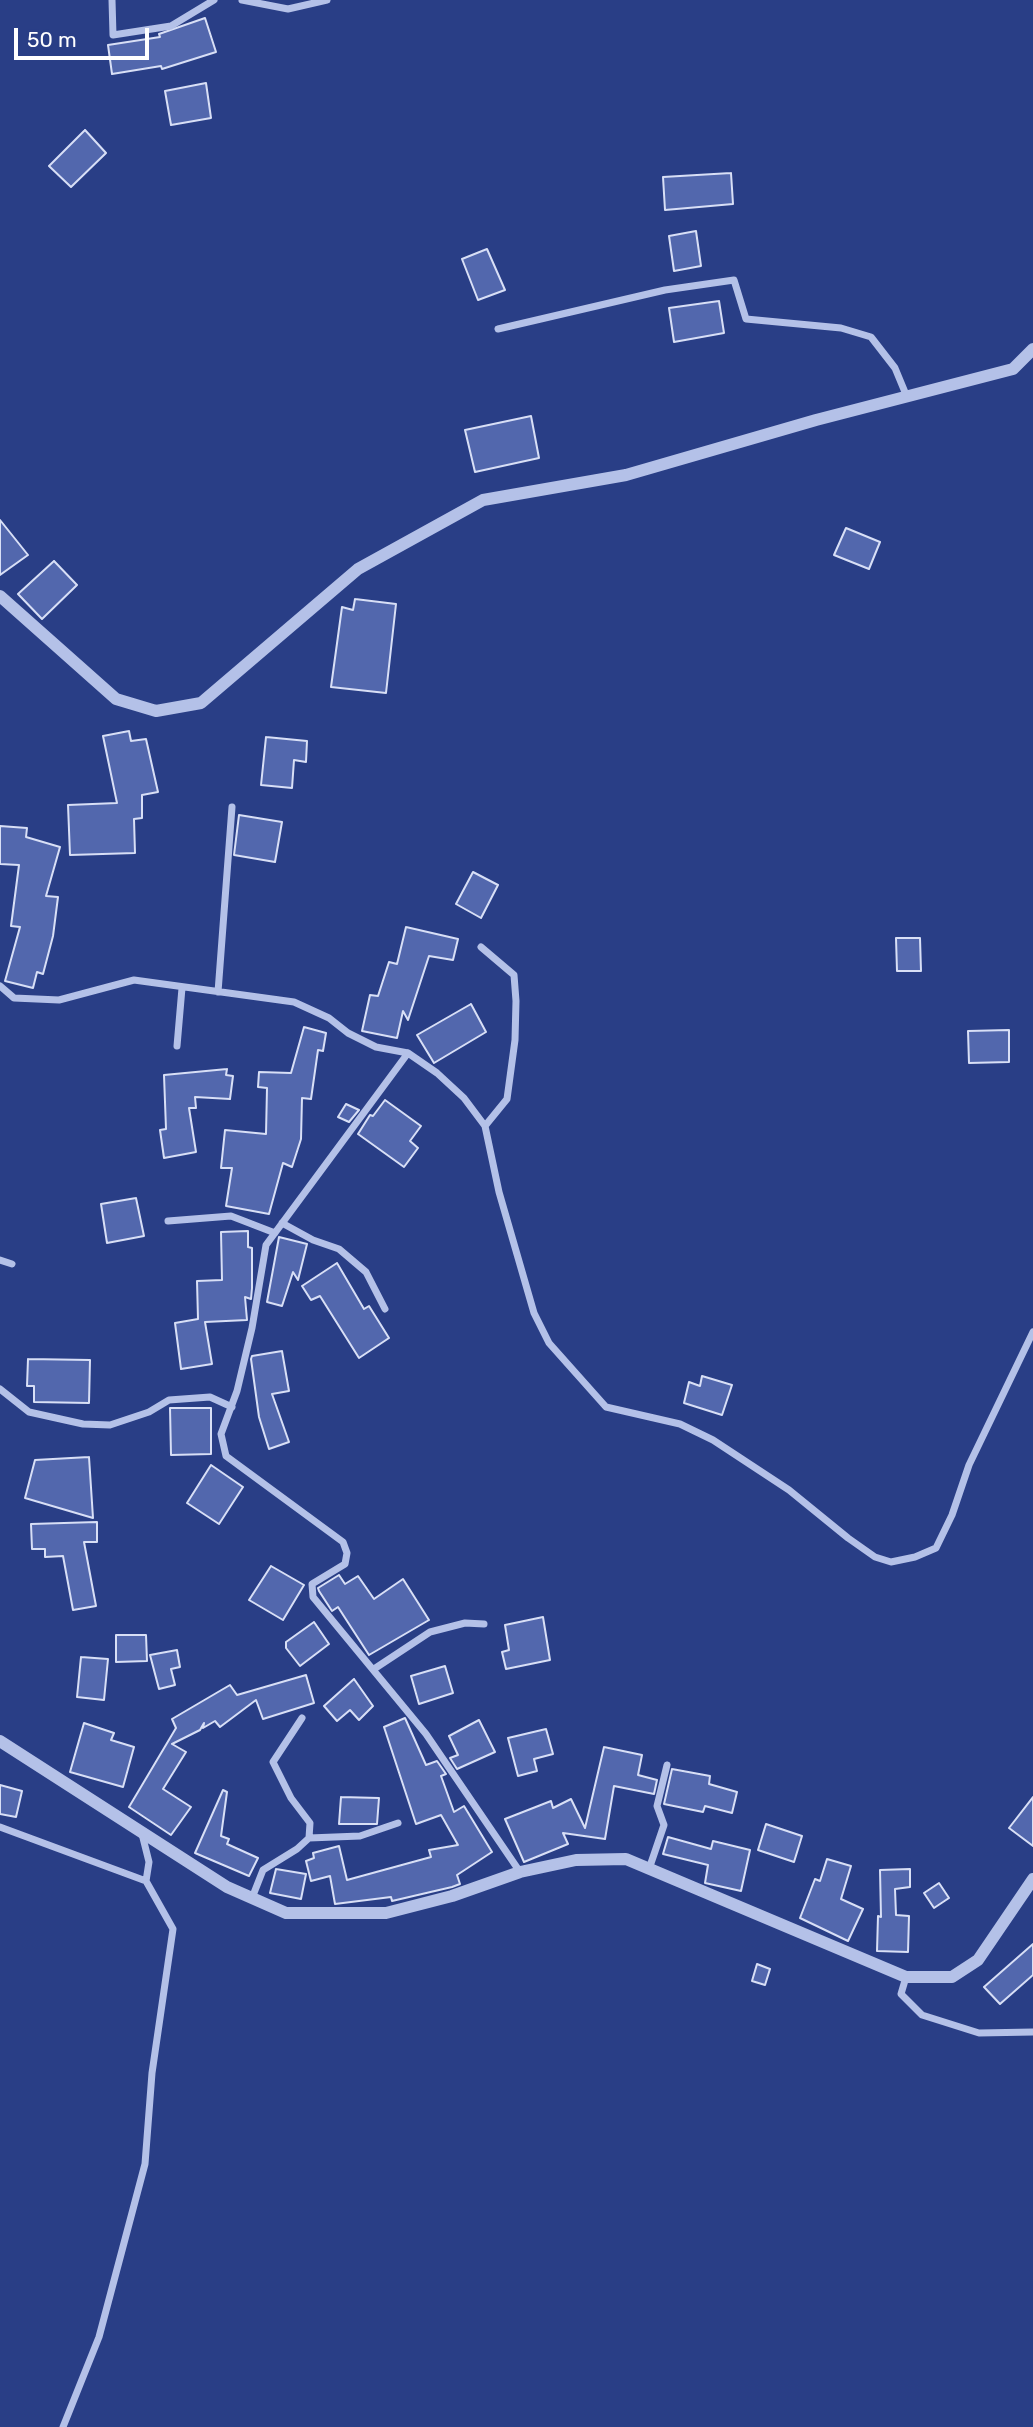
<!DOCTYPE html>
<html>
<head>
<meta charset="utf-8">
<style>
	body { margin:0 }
	#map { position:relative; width:1033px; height:2427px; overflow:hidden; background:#293e86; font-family:Rubik,sans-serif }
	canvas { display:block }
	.scale { position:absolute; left:14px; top:28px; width:135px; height:32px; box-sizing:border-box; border:4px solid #fff; border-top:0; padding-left:9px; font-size:21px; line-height:24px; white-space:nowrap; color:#fff; -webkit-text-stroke:5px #293e86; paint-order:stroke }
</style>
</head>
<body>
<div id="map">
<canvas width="1033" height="2427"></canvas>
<div class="scale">50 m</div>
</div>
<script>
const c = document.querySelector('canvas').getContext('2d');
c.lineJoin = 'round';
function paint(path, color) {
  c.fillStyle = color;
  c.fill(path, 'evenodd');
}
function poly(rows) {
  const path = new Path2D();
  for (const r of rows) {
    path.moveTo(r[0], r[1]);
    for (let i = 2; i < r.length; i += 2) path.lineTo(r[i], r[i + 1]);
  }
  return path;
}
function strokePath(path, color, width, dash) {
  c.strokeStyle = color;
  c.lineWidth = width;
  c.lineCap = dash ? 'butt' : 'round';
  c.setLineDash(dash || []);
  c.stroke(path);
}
const building = poly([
	[205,18,216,52,162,69,161,66,112,74,108,45,160,37,159,34,205,18],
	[206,83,211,118,171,125,165,91,206,83],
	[85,130,106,153,71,187,49,166,85,130],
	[731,173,733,204,665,210,663,177,731,173],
	[696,231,701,266,674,271,669,236,696,231],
	[487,249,505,290,478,300,462,259,487,249],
	[719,301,724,333,674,342,669,308,719,301],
	[531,416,539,458,475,472,465,430,531,416],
	[0,520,28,555,0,575,0,520],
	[846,528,880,542,869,569,834,555,846,528],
	[54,561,77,585,42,619,18,594,54,561],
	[355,599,396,604,386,693,331,687,342,607,353,610,355,599],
	[129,731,131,741,146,739,158,792,142,795,142,818,134,819,135,853,70,855,68,805,117,803,103,736,129,731],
	[266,737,307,741,306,762,294,760,292,788,261,785,266,737],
	[239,815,282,822,275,862,234,855,239,815],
	[0,826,27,828,26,837,60,847,46,896,58,897,53,936,43,974,37,972,33,988,5,981,20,927,11,926,19,865,0,864,0,826],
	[473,872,498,885,481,918,456,904,473,872],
	[406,927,458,939,453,960,429,956,408,1020,403,1011,397,1038,362,1031,370,995,378,996,389,962,397,964,406,927],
	[896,938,920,938,921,971,897,971,896,938],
	[471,1004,486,1032,434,1063,417,1035,471,1004],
	[304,1027,326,1033,323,1051,318,1050,311,1099,302,1098,301,1139,292,1167,283,1163,269,1214,226,1206,232,1168,221,1168,225,1130,266,1134,267,1088,258,1087,259,1072,291,1073,304,1027],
	[1009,1030,1009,1062,969,1063,968,1031,1009,1030],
	[227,1069,226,1075,233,1076,230,1099,195,1097,196,1108,189,1108,196,1152,164,1158,160,1130,166,1129,164,1075,227,1069],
	[385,1100,421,1126,410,1141,418,1148,404,1167,358,1134,370,1115,373,1116,385,1100],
	[346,1104,359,1110,349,1122,338,1117,346,1104],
	[136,1198,144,1236,107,1243,101,1204,136,1198],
	[248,1231,248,1247,252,1248,252,1288,251,1299,245,1297,247,1320,205,1322,212,1364,181,1369,175,1323,198,1319,197,1281,222,1280,221,1232,248,1231],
	[279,1237,307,1244,298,1280,293,1272,282,1306,267,1302,279,1237],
	[337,1263,364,1309,369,1306,389,1338,359,1358,320,1296,311,1300,302,1286,337,1263],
	[282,1351,289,1391,272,1394,289,1442,269,1449,259,1417,251,1359,252,1356,282,1351],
	[28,1359,90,1360,89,1403,34,1402,34,1386,27,1386,28,1359],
	[702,1376,732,1385,722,1415,684,1403,689,1382,700,1386,702,1376],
	[170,1408,211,1408,211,1454,171,1455,170,1408],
	[89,1457,93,1518,25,1498,35,1460,89,1457],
	[211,1465,243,1487,219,1524,187,1503,211,1465],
	[97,1522,97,1542,84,1542,96,1606,73,1610,63,1556,45,1557,45,1549,32,1549,31,1524,97,1522],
	[271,1566,304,1585,283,1620,249,1600,271,1566],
	[339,1575,345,1584,358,1576,374,1599,403,1579,429,1620,369,1655,338,1607,332,1611,319,1591,318,1588,339,1575],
	[543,1617,550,1660,506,1669,502,1652,509,1650,505,1625,543,1617],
	[314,1622,329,1644,300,1666,286,1648,286,1642,314,1622],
	[116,1635,146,1635,147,1661,116,1662,116,1635],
	[177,1650,180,1667,171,1669,175,1685,159,1689,150,1655,177,1650],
	[81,1657,108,1659,104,1700,77,1697,81,1657],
	[445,1666,453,1693,419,1704,411,1676,445,1666],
	[306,1675,314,1703,263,1719,256,1700,220,1727,215,1721,203,1728,204,1723,200,1730,172,1744,186,1752,163,1789,191,1807,171,1835,129,1807,176,1728,172,1719,230,1685,237,1695,306,1675],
	[354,1679,373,1706,359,1720,350,1710,337,1721,324,1706,354,1679],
	[405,1718,426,1765,437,1761,446,1774,441,1776,454,1812,464,1806,492,1852,457,1875,460,1884,452,1887,392,1901,391,1897,335,1904,330,1876,311,1881,306,1861,314,1858,313,1853,339,1846,347,1880,431,1857,429,1850,458,1845,441,1815,416,1824,384,1727,405,1718],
	[479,1720,495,1752,457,1769,450,1758,458,1755,449,1736,479,1720],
	[84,1723,114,1733,111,1740,134,1747,123,1787,70,1772,84,1723],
	[546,1729,553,1754,534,1759,537,1771,518,1776,508,1738,546,1729],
	[604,1747,642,1755,638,1775,657,1780,654,1794,614,1786,605,1839,563,1833,568,1844,524,1862,505,1819,551,1801,553,1808,571,1799,585,1828,604,1747],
	[672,1769,710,1776,709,1784,737,1792,732,1813,705,1806,703,1812,664,1804,672,1769],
	[0,1785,22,1791,16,1817,0,1814,0,1785],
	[223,1790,227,1792,221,1836,229,1839,227,1844,258,1858,249,1876,195,1853,223,1790],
	[341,1797,379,1798,377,1824,339,1824,341,1797],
	[1033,1797,1033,1846,1009,1828,1033,1797],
	[766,1824,802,1836,794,1862,758,1850,766,1824],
	[668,1837,711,1849,713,1841,750,1850,741,1891,705,1883,708,1865,663,1854,668,1837],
	[827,1859,851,1866,841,1899,863,1909,848,1941,800,1918,815,1879,820,1881,827,1859],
	[276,1869,306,1874,301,1899,270,1893,276,1869],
	[910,1869,910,1887,895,1889,896,1915,909,1916,908,1952,877,1951,878,1916,881,1917,880,1870,910,1869],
	[939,1883,949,1898,934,1908,924,1893,939,1883],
	[1033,1944,1033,1975,1000,2004,984,1987,1033,1944],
	[757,1964,770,1969,765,1985,752,1981,757,1964]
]);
const minor = poly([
	[112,0,113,35,171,26,214,0],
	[242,0,288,9,327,0],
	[498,329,665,290,734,280,746,319,841,328,871,337,895,368,907,397],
	[481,947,514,975,516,1001,515,1040,507,1099,485,1126],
	[0,986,14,998,59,1000,134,980,294,1002,329,1018,348,1033,376,1047,408,1053,437,1073,464,1098,485,1126,499,1192,534,1313,549,1343,606,1407,680,1424,713,1440,789,1490,848,1538,875,1557,891,1562,915,1557,936,1548,952,1515,969,1465,1033,1332],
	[218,992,232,807],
	[177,1046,182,988],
	[408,1053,266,1245,252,1328,237,1391,221,1434,226,1456,343,1542,347,1553,345,1564,312,1584,313,1597,426,1734,520,1872],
	[168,1221,231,1216,275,1233],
	[282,1223,313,1240,339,1249,366,1272,385,1309],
	[0,1260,12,1264],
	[0,1389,29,1412,83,1424,110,1425,149,1412,169,1400,210,1397,232,1407],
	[374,1669,430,1632,465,1623,484,1624],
	[0,1827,146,1881],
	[309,1838,360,1836,398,1823],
	[649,1869,664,1825,657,1806,667,1765],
	[252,1898,263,1870,297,1849,309,1838,310,1823,291,1798,273,1762,302,1718],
	[906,1977,901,1994,922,2015,979,2033,1033,2032],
	[63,2427,99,2337,145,2164,152,2073,173,1929,146,1881,149,1862,142,1834]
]);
const tertiary = poly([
	[0,596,116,699,156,711,201,703,358,569,483,500,626,475,816,420,1013,369,1033,349],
	[0,1741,227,1887,286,1913,386,1913,452,1896,520,1872,576,1860,626,1859,906,1977,952,1977,978,1960,1033,1879]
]);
paint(building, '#5267ad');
strokePath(building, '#d8dff6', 2);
strokePath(minor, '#b4c1e8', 7);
strokePath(tertiary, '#b4c1e8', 12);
</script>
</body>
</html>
